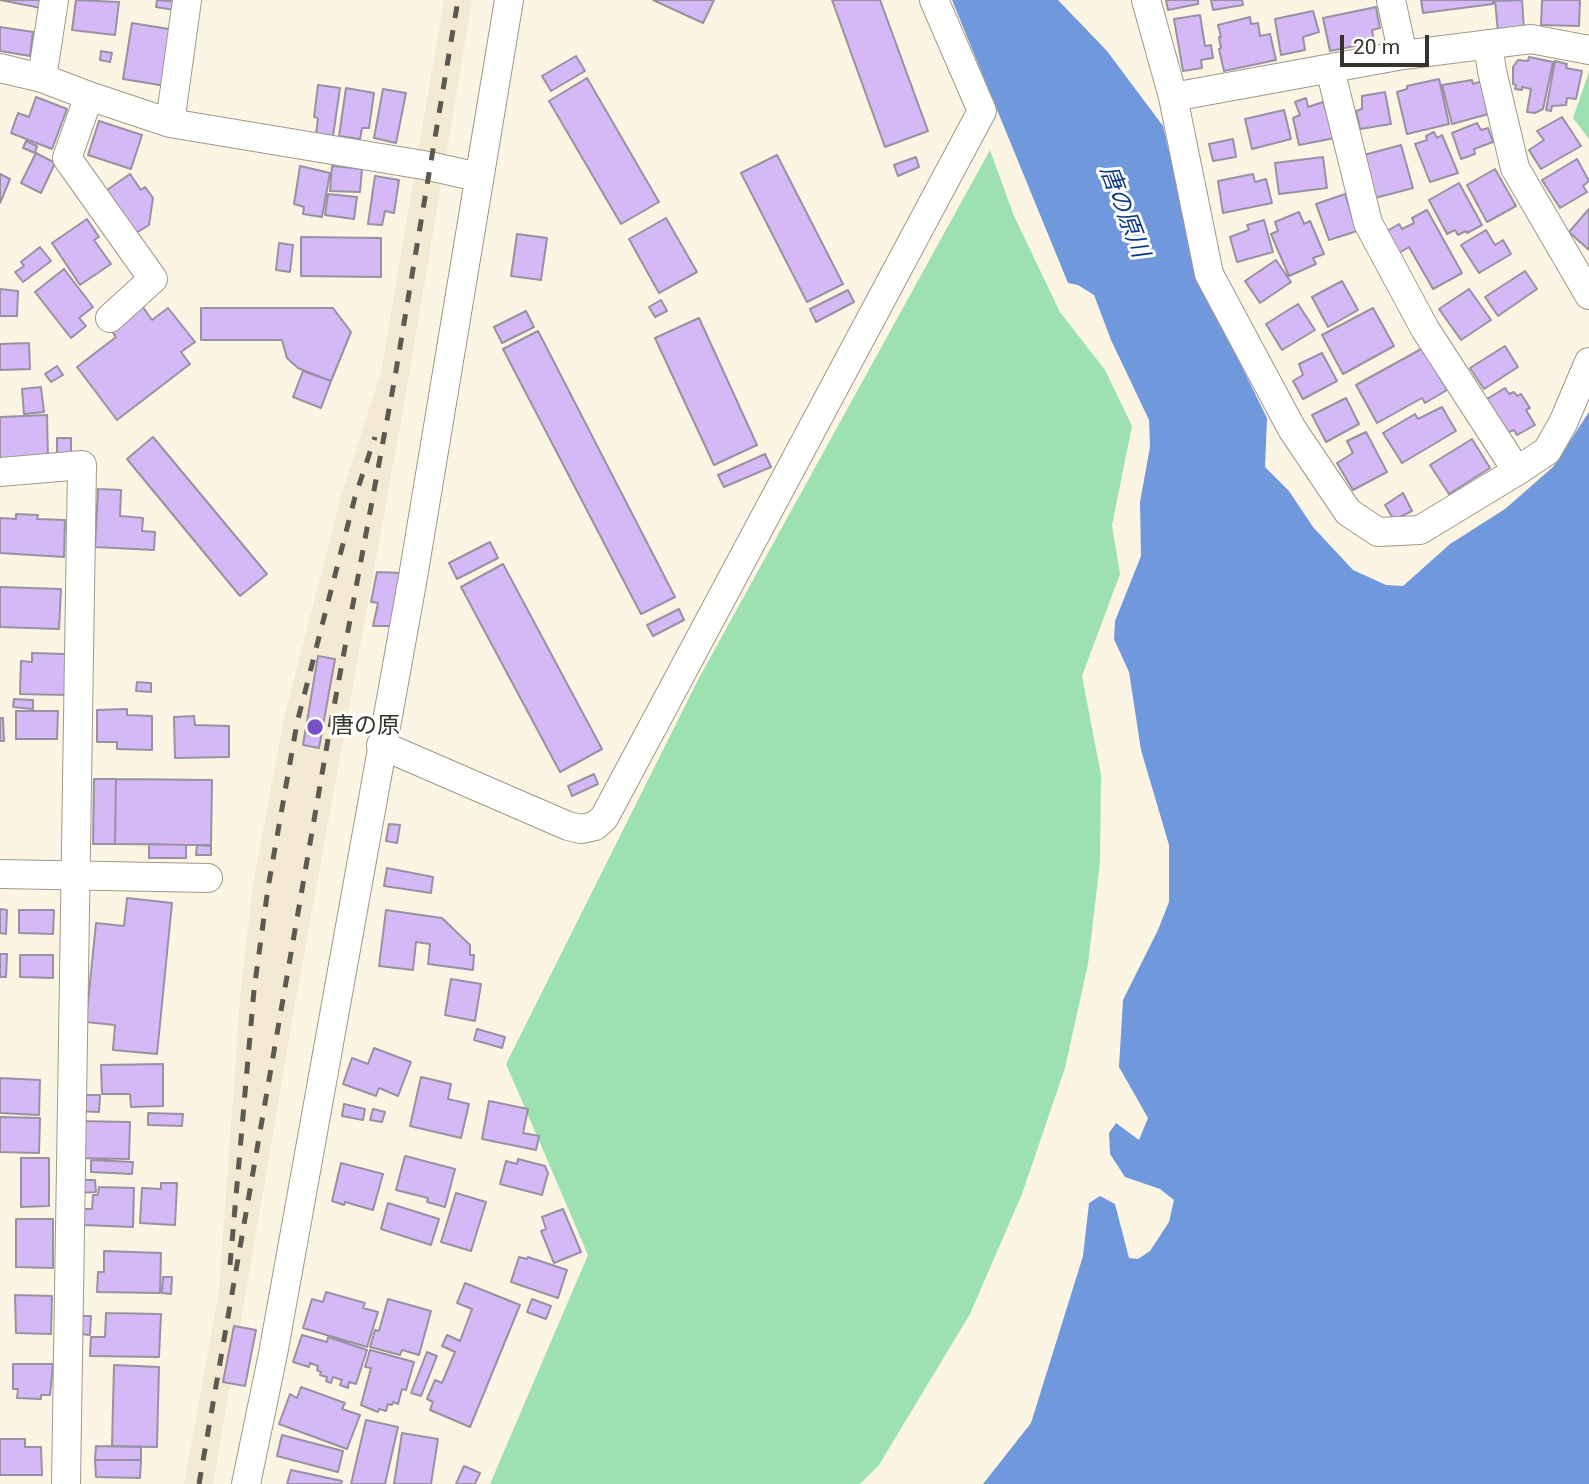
<!DOCTYPE html>
<html>
<head>
<meta charset="utf-8">
<style>
	body { margin:0 }
	#map { position:relative; width:1589px; height:1484px; overflow:hidden; background:#fcf5e4; font-family:Roboto,sans-serif }
	canvas { display:block }
	.scale { position:absolute; left:1340px; top:35px; width:89px; height:32px; box-sizing:border-box; border:4px solid #36332d; border-top:0; padding-left:9px; font-size:21px; line-height:24px; white-space:nowrap; color:#36332d; -webkit-text-stroke:5px #fff; paint-order:stroke }
</style>
</head>
<body>
<div id="map">
<canvas width="1589" height="1484"></canvas>
<div class="scale">20 m</div>
</div>
<script>
const c = document.querySelector('canvas').getContext('2d');
c.lineJoin = 'round';
function paint(path, color) {
  c.fillStyle = color;
  c.fill(path, 'evenodd');
}
function poly(rows) {
  const path = new Path2D();
  for (const r of rows) {
    path.moveTo(r[0], r[1]);
    for (let i = 2; i < r.length; i += 2) path.lineTo(r[i], r[i + 1]);
  }
  return path;
}
function strokePath(path, color, width, dash) {
  c.strokeStyle = color;
  c.lineWidth = width;
  c.lineCap = dash ? 'butt' : 'round';
  c.setLineDash(dash || []);
  c.stroke(path);
}
function drawText(font, color, halo, rows, align = 'center') {
  c.font = font + ' Roboto,"Noto Sans JP",sans-serif';
  c.lineWidth = 6;
  c.setLineDash([]);
  c.textBaseline = 'middle';
  c.strokeStyle = halo;
  c.fillStyle = color;
  for (const [text, x, y, turn = 0] of rows) {
    c.save();
    c.translate(x, y);
    c.rotate((+turn || 0) * Math.PI / 180);
    c.textAlign = isNaN(turn) ? turn : align;
    if (halo) c.strokeText(text, 0, 0);
    c.fillText(text, 0, 0);
    c.restore();
  }
}
const built = poly([
	[444,0,472,0,408,382,296,999,213,1484,184,1484,219,1291,241,987,253,885,284,718,342,493,381,372]
]);
const green = poly([
	[1589,72,1589,139,1573,118],
	[990,150,1014,216,1060,312,1105,370,1132,426,1112,525,1120,574,1082,676,1101,775,1100,862,1088,964,1065,1068,1022,1194,970,1314,879,1465,860,1484,490,1484,588,1255,506,1064,699,678]
]);
const water = poly([
	[952,0,1058,0,1107,51,1163,126,1199,280,1267,418,1265,467,1289,491,1313,527,1353,570,1386,585,1403,586,1450,544,1505,509,1553,467,1589,412,1589,1484,983,1484,1031,1423,1083,1256,1089,1203,1100,1196,1115,1204,1129,1258,1138,1259,1150,1251,1169,1222,1174,1200,1160,1189,1125,1177,1110,1154,1109,1133,1116,1123,1139,1140,1148,1118,1119,1067,1123,1000,1158,930,1169,902,1169,845,1141,750,1129,672,1114,639,1115,621,1141,556,1140,502,1150,447,1149,420,1111,340,1094,295,1078,285,1068,283]
]);
const building = poly([
	[0,0,42,0,41,8,0,0],
	[76,0,119,2,115,35,72,30,76,0],
	[157,0,182,2,181,11,156,7,157,0],
	[653,0,714,0,703,23,653,0],
	[832,0,880,0,928,131,885,147,832,0],
	[1166,0,1198,0,1198,4,1168,10,1166,0],
	[1211,0,1242,0,1243,5,1213,10,1211,0],
	[1421,0,1493,0,1493,4,1423,13,1421,0],
	[1522,0,1524,30,1498,32,1495,1,1522,0],
	[1542,0,1580,0,1579,26,1541,25,1542,0],
	[1376,7,1380,28,1372,30,1374,42,1330,51,1323,18,1376,7],
	[1313,11,1319,32,1303,37,1305,50,1281,55,1275,19,1313,11],
	[1200,15,1205,46,1211,45,1213,58,1201,60,1202,68,1183,71,1174,19,1200,15],
	[1250,17,1251,24,1258,23,1260,36,1270,34,1276,60,1224,71,1219,49,1221,48,1219,37,1221,37,1218,25,1250,17],
	[132,23,181,31,172,87,123,79,132,23],
	[0,27,33,32,30,56,0,51,0,27],
	[101,51,112,53,110,62,100,60,101,51],
	[576,56,585,71,551,91,542,76,576,56],
	[1529,57,1553,62,1543,109,1535,113,1527,112,1531,89,1522,87,1522,90,1515,89,1516,85,1513,84,1513,67,1518,60,1528,61,1529,57],
	[1555,61,1567,64,1566,68,1582,71,1576,99,1567,98,1566,105,1552,106,1551,111,1546,110,1555,61],
	[587,78,659,202,621,224,549,101,587,78],
	[1439,79,1449,124,1407,134,1397,92,1407,89,1407,86,1439,79],
	[1472,80,1473,84,1482,81,1492,113,1452,124,1442,85,1472,80],
	[318,85,340,88,333,136,316,134,318,118,314,117,318,85],
	[346,88,374,93,369,128,362,128,360,139,339,136,346,88],
	[383,89,406,93,396,143,374,138,383,89],
	[1385,92,1391,124,1360,129,1356,111,1362,109,1362,96,1385,92],
	[36,97,67,109,52,149,11,133,18,113,29,117,36,97],
	[1306,98,1308,107,1323,102,1335,138,1299,145,1293,118,1300,115,1295,102,1306,98],
	[1284,110,1291,139,1252,149,1245,119,1284,110],
	[1562,117,1581,146,1541,169,1529,150,1544,140,1537,131,1562,117],
	[99,121,142,135,131,169,88,155,99,121],
	[1477,123,1481,130,1488,128,1493,142,1474,149,1475,154,1461,159,1452,133,1477,123],
	[1434,132,1437,138,1442,135,1458,173,1430,182,1415,144,1427,140,1426,136,1434,132],
	[1233,139,1236,157,1213,161,1209,144,1233,139],
	[26,141,37,146,35,153,23,148,26,141],
	[1401,145,1413,188,1375,198,1364,155,1401,145],
	[36,153,55,163,41,193,21,183,36,153],
	[777,155,843,284,807,302,741,173,777,155],
	[916,157,919,167,898,176,894,165,916,157],
	[1323,157,1327,188,1279,194,1275,163,1323,157],
	[1577,159,1589,181,1583,186,1587,192,1560,208,1542,180,1577,159],
	[300,166,330,173,322,217,303,214,304,207,294,204,300,166],
	[332,166,362,169,360,192,330,191,332,166],
	[1495,169,1516,206,1487,222,1467,185,1495,169],
	[0,174,10,179,0,203,0,174],
	[130,174,141,190,145,187,153,198,149,225,136,233,107,190,130,174],
	[1253,174,1255,182,1266,179,1272,203,1223,213,1218,181,1253,174],
	[375,176,399,180,394,213,385,211,382,225,368,224,375,176],
	[1459,183,1482,225,1467,233,1466,231,1458,235,1455,230,1447,234,1429,200,1459,183],
	[328,194,357,197,354,219,325,215,328,194],
	[1345,194,1357,231,1329,240,1316,204,1345,194],
	[1589,209,1589,250,1569,232,1589,209],
	[1427,210,1462,273,1433,289,1409,247,1394,256,1382,234,1399,224,1402,229,1414,223,1412,218,1427,210],
	[1299,212,1304,224,1310,221,1324,254,1313,258,1316,264,1289,276,1271,234,1278,231,1275,222,1299,212],
	[666,218,697,272,659,293,629,239,666,218],
	[87,219,99,237,94,240,111,264,80,285,52,243,87,219],
	[1264,220,1273,252,1237,262,1230,237,1249,230,1247,225,1264,220],
	[1486,230,1495,245,1503,240,1511,254,1479,273,1461,245,1486,230],
	[517,234,547,238,541,280,511,276,517,234],
	[301,237,381,238,381,277,301,276,301,237],
	[279,243,293,245,290,272,276,270,279,243],
	[40,247,51,261,23,282,15,272,24,266,21,262,40,247],
	[1276,260,1291,282,1260,303,1245,281,1276,260],
	[64,269,93,307,79,318,86,326,71,338,35,292,64,269],
	[1525,271,1537,289,1498,316,1485,297,1525,271],
	[1342,281,1358,310,1328,327,1312,297,1342,281],
	[0,289,18,291,17,316,0,316,0,289],
	[1469,289,1491,320,1461,340,1439,309,1469,289],
	[848,290,854,302,816,322,810,309,848,290],
	[661,300,667,311,655,317,649,307,661,300],
	[140,303,152,320,168,308,195,342,181,352,190,364,117,420,77,367,116,337,109,327,140,303],
	[1298,304,1315,330,1282,350,1266,324,1298,304],
	[201,308,333,308,351,332,331,381,298,368,287,358,282,340,201,340,201,308],
	[1373,308,1394,346,1343,374,1322,335,1373,308],
	[526,311,534,327,502,343,494,327,526,311],
	[699,318,757,445,714,465,655,338,699,318],
	[538,331,675,597,641,614,503,349,538,331],
	[29,343,30,369,0,370,0,344,29,343],
	[1505,346,1518,367,1484,389,1470,368,1505,346],
	[1423,348,1447,390,1425,403,1422,398,1377,423,1356,385,1423,348],
	[1322,353,1337,381,1303,399,1293,381,1303,375,1299,364,1322,353],
	[57,366,63,375,51,382,45,374,57,366],
	[303,371,331,381,321,408,293,397,303,371],
	[41,387,44,412,24,414,22,389,41,387],
	[1505,388,1509,394,1514,392,1517,396,1521,394,1530,408,1526,410,1535,425,1517,435,1514,430,1507,433,1487,399,1505,388],
	[1346,398,1359,424,1326,442,1312,415,1346,398],
	[1442,407,1456,431,1402,463,1383,433,1415,414,1418,419,1442,407],
	[47,415,48,461,0,462,0,417,47,415],
	[1366,432,1387,472,1353,490,1337,463,1353,453,1347,441,1366,432],
	[153,437,267,574,240,596,127,459,153,437],
	[57,438,71,438,71,462,57,461,57,438],
	[1472,439,1490,468,1449,494,1430,465,1472,439],
	[765,454,771,467,724,487,718,475,765,454],
	[98,489,121,490,120,516,143,518,142,531,155,532,154,550,95,547,98,489],
	[1403,493,1412,511,1394,520,1385,505,1403,493],
	[16,514,38,515,37,519,65,520,64,557,0,553,0,518,16,519,16,514],
	[490,542,498,558,457,579,449,563,490,542],
	[503,564,602,749,560,772,461,587,503,564],
	[377,572,402,573,392,626,373,626,378,603,371,602,377,572],
	[0,587,61,589,59,629,0,627,0,587],
	[679,609,684,620,653,636,647,625,679,609],
	[32,653,65,654,66,695,20,694,21,661,32,662,32,653],
	[318,656,335,659,319,748,303,745,318,656],
	[137,682,151,683,151,692,136,691,137,682],
	[14,699,33,700,33,709,13,707,14,699],
	[127,709,127,715,152,716,152,750,117,749,117,742,97,742,97,710,127,709],
	[16,711,58,711,57,739,16,739,16,711],
	[194,716,195,725,229,726,229,757,175,758,174,717,194,716],
	[0,718,3,718,4,741,0,741,0,718],
	[594,774,598,784,572,796,568,786,594,774],
	[94,779,116,779,115,844,93,844,94,779],
	[116,779,212,780,211,845,115,844,116,779],
	[389,824,400,825,397,843,386,841,389,824],
	[149,844,186,845,186,858,149,858,149,844],
	[197,845,211,846,211,855,196,855,197,845],
	[387,868,433,877,431,893,384,886,387,868],
	[127,898,172,903,157,1054,113,1050,115,1025,86,1022,96,923,124,926,127,898],
	[0,909,7,910,6,934,0,933,0,909],
	[19,910,54,910,53,934,19,933,19,910],
	[386,910,442,918,470,945,470,955,474,955,473,970,428,964,430,944,416,942,413,970,379,966,386,910],
	[0,954,7,954,6,977,0,977,0,954],
	[20,955,53,955,53,978,20,977,20,955],
	[451,979,481,984,475,1021,445,1015,451,979],
	[477,1029,505,1037,502,1048,474,1040,477,1029],
	[374,1048,411,1062,398,1096,379,1088,376,1096,343,1084,352,1058,368,1064,374,1048],
	[163,1064,163,1106,131,1107,130,1094,102,1094,101,1065,163,1064],
	[421,1077,451,1084,448,1099,469,1104,461,1138,410,1126,421,1077],
	[0,1078,40,1080,39,1115,0,1113,0,1078],
	[75,1095,100,1095,99,1112,74,1111,75,1095],
	[489,1101,528,1109,523,1133,539,1136,536,1150,482,1139,489,1101],
	[344,1104,365,1109,363,1120,342,1116,344,1104],
	[373,1109,385,1112,382,1122,370,1120,373,1109],
	[148,1113,183,1114,182,1126,148,1125,148,1113],
	[0,1117,40,1118,39,1153,0,1152,0,1117],
	[73,1121,130,1122,129,1159,73,1158,73,1121],
	[405,1156,455,1169,445,1207,427,1202,428,1198,396,1190,405,1156],
	[21,1158,49,1158,49,1206,21,1207,21,1158],
	[518,1159,545,1166,548,1173,542,1195,500,1184,506,1161,517,1164,518,1159],
	[91,1160,133,1162,132,1174,91,1172,91,1160],
	[341,1163,383,1174,373,1210,345,1202,344,1205,332,1201,341,1163],
	[75,1180,95,1180,96,1192,75,1193,75,1180],
	[161,1183,177,1183,175,1225,140,1223,142,1188,161,1189,161,1183],
	[99,1187,134,1188,133,1227,83,1225,84,1209,92,1209,93,1195,98,1195,99,1187],
	[456,1193,486,1202,471,1251,441,1242,456,1193],
	[388,1203,439,1219,431,1245,381,1229,388,1203],
	[563,1209,581,1252,554,1263,541,1231,546,1229,542,1217,563,1209],
	[16,1219,53,1219,53,1268,16,1267,16,1219],
	[104,1251,161,1253,160,1293,97,1292,98,1272,104,1272,104,1251],
	[519,1257,527,1259,528,1257,567,1270,558,1298,511,1282,519,1257],
	[163,1277,172,1277,171,1294,162,1293,163,1277],
	[465,1283,520,1305,470,1427,430,1410,433,1402,427,1399,435,1380,442,1383,455,1352,442,1346,447,1335,460,1341,472,1309,457,1303,465,1283],
	[326,1292,365,1303,363,1308,378,1312,367,1347,303,1328,312,1299,323,1302,326,1292],
	[15,1295,52,1296,51,1334,16,1333,15,1295],
	[388,1299,431,1311,419,1355,402,1350,400,1355,370,1347,375,1330,379,1331,388,1299],
	[532,1299,551,1306,546,1319,527,1312,532,1299],
	[106,1313,161,1314,159,1357,90,1356,91,1337,105,1337,106,1313],
	[81,1316,91,1316,90,1335,81,1334,81,1316],
	[234,1326,256,1330,245,1386,223,1382,234,1326],
	[302,1335,327,1342,328,1337,367,1350,356,1384,349,1382,348,1388,340,1385,342,1380,333,1377,331,1383,326,1381,327,1377,320,1375,321,1372,317,1370,318,1366,310,1363,309,1367,293,1362,302,1335],
	[370,1350,414,1362,406,1390,402,1389,398,1404,393,1402,392,1405,388,1404,386,1411,379,1409,378,1412,361,1405,371,1368,365,1367,370,1350],
	[427,1352,437,1356,421,1396,411,1393,427,1352],
	[13,1364,53,1364,50,1395,41,1395,41,1399,17,1398,18,1389,13,1389,13,1364],
	[114,1365,159,1367,157,1447,112,1446,114,1365],
	[301,1387,345,1403,342,1409,360,1415,347,1449,279,1424,290,1394,297,1398,301,1387],
	[366,1420,398,1427,385,1484,351,1484,366,1420],
	[402,1433,438,1439,431,1484,394,1484,402,1433],
	[282,1435,343,1451,338,1472,277,1456,282,1435],
	[0,1439,25,1439,25,1447,41,1447,42,1475,0,1475,0,1439],
	[96,1446,141,1447,141,1460,95,1460,96,1446],
	[95,1460,141,1460,140,1478,96,1477,95,1460],
	[464,1466,480,1473,475,1484,456,1484,464,1466],
	[291,1470,342,1481,341,1484,287,1484,291,1470]
]);
const street = poly([
	[1146,0,1173,97,1209,274,1292,429,1348,512,1378,532,1420,530,1517,471,1547,451,1563,423,1589,362],
	[1391,0,1403,55],
	[1488,44,1492,71,1515,168,1589,295],
	[0,68,42,78,89,96,170,123,429,166,478,177],
	[1330,69,1368,223,1425,329,1517,471],
	[42,78,54,0],
	[89,96,67,158,153,279,110,318],
	[1173,97,1403,55,1531,39,1589,50],
	[170,123,187,0],
	[0,472,82,465,66,1484],
	[381,745,568,826,581,829,595,826,604,818,982,111,934,0],
	[0,874,208,878],
	[246,1484,273,1354,413,577,509,0]
]);
const rail = poly([
	[230,1265,254,990,268,888,297,723,355,497,375,437],
	[199,1484,330,728,395,377,458,0]
]);
const markers = [
	[315,727,9,"#7a4fc8"]
];
const poiNames = [
	["唐の原",331,727]
];
const waterNames = [
	["唐の原川",1123,212,69]
];
paint(built, '#f4ead3');
paint(green, '#9de1b1');
paint(water, '#7098dd');
paint(building, '#d5b9f7');
strokePath(building, '#9891a1', 2);
strokePath(street, '#a09889', 30);
strokePath(street, '#fff', 28);
strokePath(rail, '#5d5951', 5, [12, 12]);
for (const [x, y, r, color] of markers) {
  const dot = new Path2D();
  dot.arc(x, y, r, 0, 2 * Math.PI);
  c.fillStyle = color;
  c.fill(dot);
  strokePath(dot, '#fff', 2.5);
}
drawText('23px', '#36332d', '#fff', poiNames, 'left');
drawText('italic 24px', '#0b3989', '#fff', waterNames);
</script>
</body>
</html>
